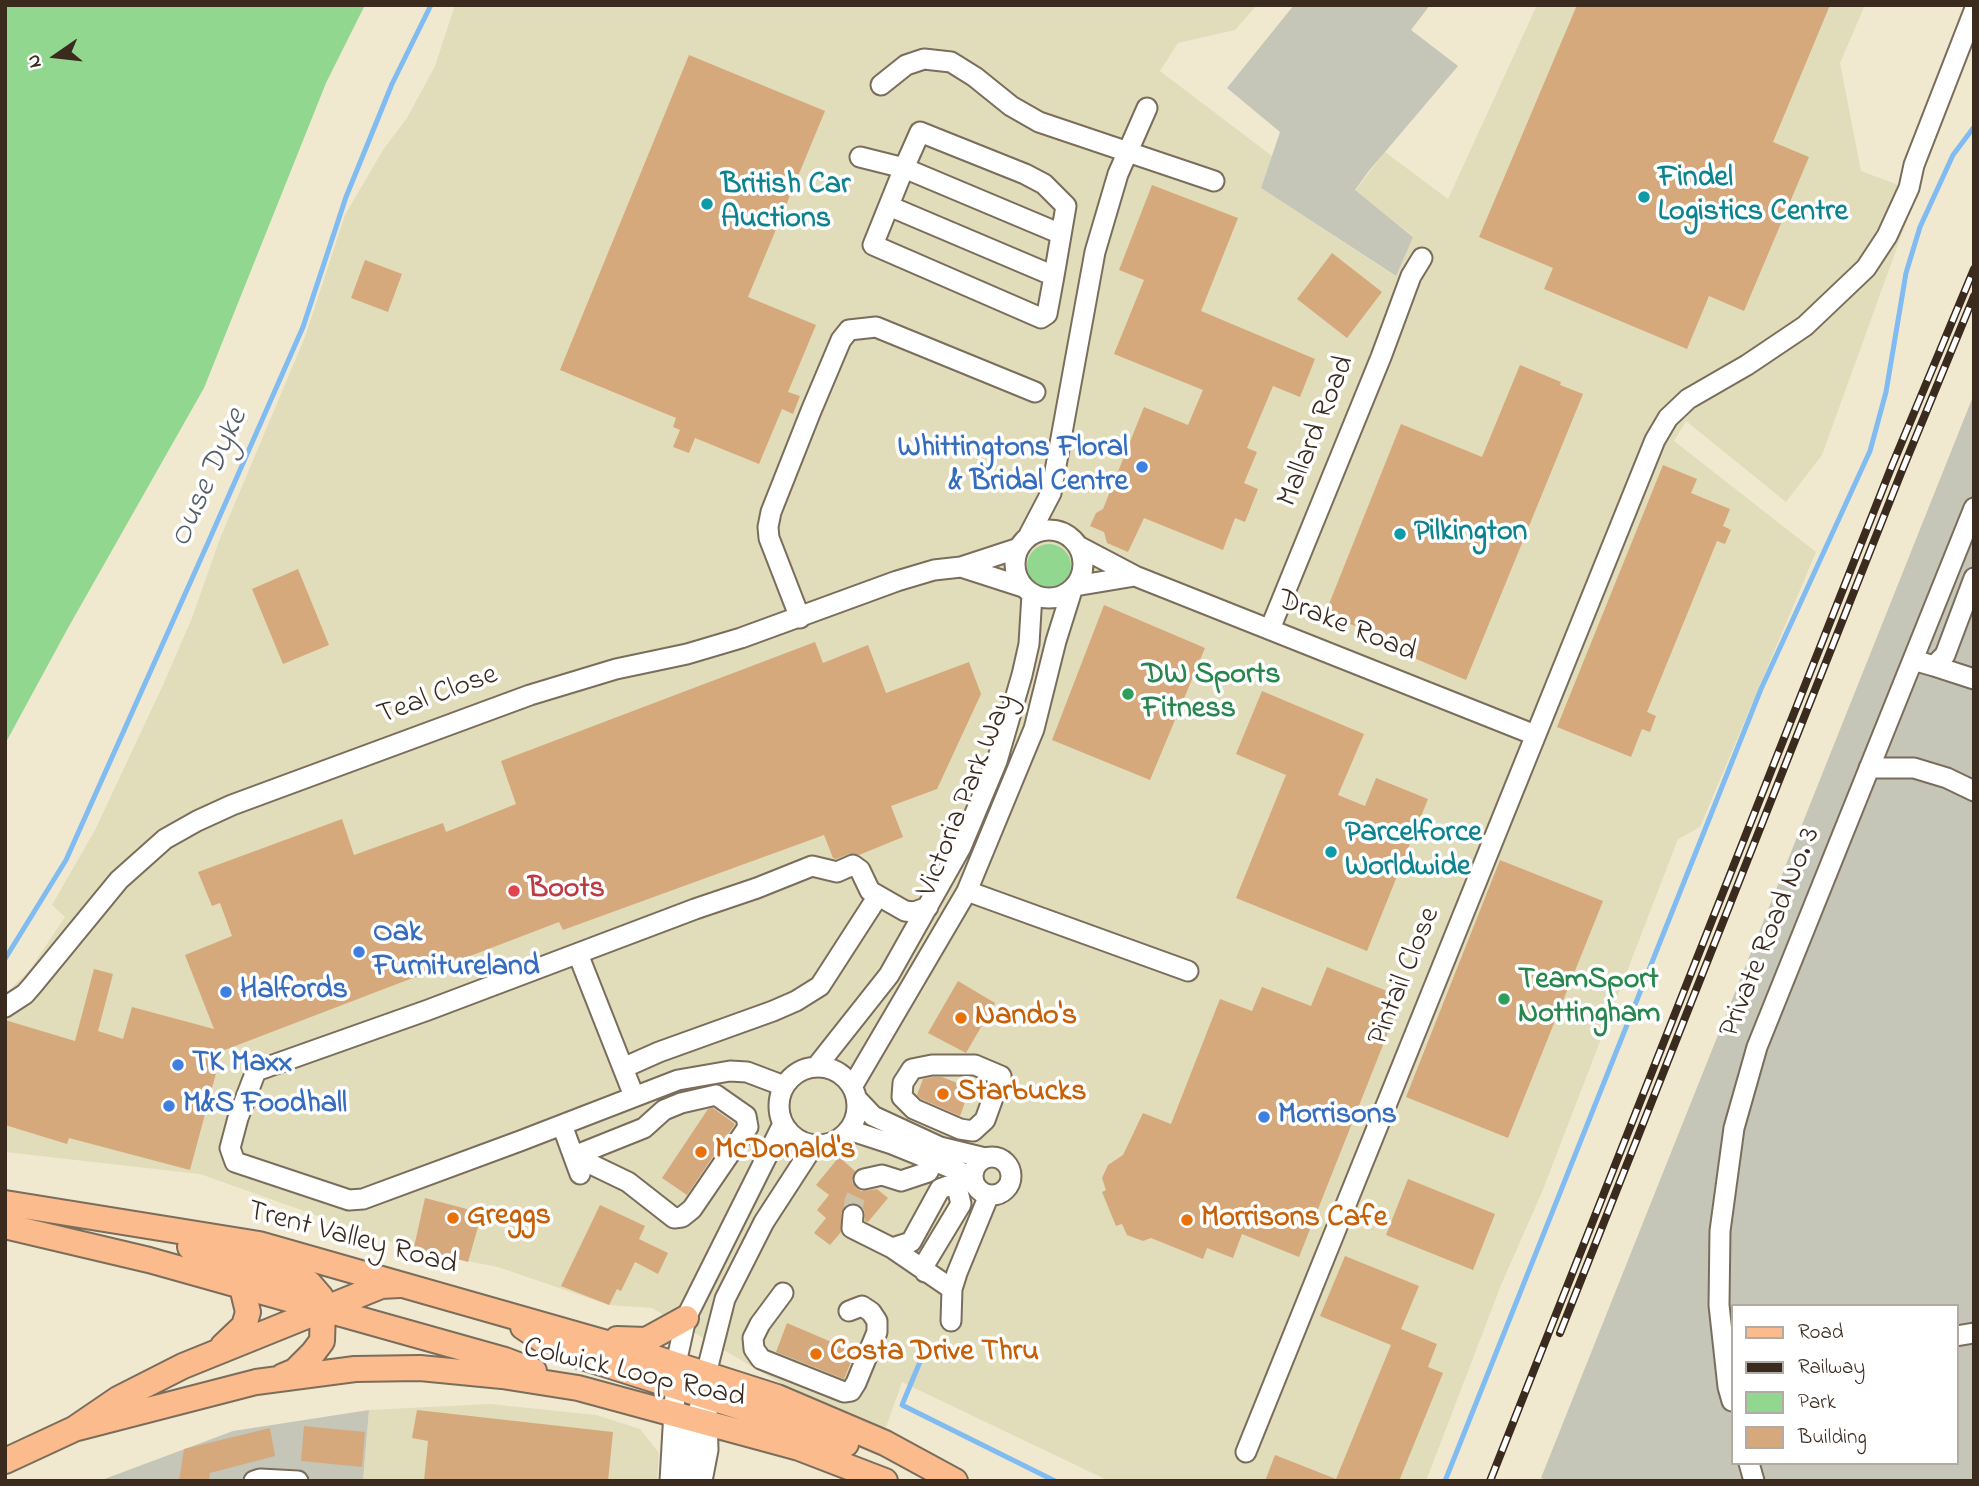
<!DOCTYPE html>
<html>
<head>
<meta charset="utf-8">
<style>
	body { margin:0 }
	#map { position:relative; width:1979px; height:1486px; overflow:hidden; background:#f0e9d0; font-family:"Indie Flower",sans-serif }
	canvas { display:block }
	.frame { position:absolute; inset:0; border:7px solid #3b2a1e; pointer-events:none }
	.legend { position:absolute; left:1731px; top:1304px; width:228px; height:161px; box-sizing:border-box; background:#fff; border:2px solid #b1aaa5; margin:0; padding:9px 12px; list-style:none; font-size:21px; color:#3b2a1e }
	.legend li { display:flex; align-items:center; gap:14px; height:35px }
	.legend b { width:35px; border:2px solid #b1aaa5 }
	.north { position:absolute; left:21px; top:21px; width:70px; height:70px; -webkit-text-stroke:5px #fff; paint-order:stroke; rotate:256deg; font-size:19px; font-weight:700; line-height:28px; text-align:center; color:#3b2a1e }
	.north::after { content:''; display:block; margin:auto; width:24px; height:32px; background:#3b2a1e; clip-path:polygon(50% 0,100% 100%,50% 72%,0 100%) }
</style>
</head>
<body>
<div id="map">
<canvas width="1979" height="1486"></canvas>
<div class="frame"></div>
<ul class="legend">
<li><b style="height:9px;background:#fbbb8c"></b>Road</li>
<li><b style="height:9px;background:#3b2a1e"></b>Railway</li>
<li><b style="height:19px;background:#92d790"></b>Park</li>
<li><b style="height:19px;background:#d6a97d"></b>Building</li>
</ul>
<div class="north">N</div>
</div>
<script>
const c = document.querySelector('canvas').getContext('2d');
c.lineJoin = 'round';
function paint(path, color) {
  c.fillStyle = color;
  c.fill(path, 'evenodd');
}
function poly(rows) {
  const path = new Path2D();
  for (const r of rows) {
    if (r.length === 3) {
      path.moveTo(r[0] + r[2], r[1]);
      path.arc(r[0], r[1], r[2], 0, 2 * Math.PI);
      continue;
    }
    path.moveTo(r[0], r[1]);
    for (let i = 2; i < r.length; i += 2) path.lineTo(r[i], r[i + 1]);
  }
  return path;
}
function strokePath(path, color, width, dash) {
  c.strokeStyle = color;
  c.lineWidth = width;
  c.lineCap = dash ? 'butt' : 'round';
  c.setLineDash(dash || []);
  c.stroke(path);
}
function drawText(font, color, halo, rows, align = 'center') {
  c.font = font + ' "Indie Flower",sans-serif';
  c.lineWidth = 7;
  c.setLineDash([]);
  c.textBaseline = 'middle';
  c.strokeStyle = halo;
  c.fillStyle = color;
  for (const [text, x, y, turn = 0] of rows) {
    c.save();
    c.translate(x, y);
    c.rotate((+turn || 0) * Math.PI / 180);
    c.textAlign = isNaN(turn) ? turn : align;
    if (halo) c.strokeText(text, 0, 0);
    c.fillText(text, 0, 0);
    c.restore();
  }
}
const built = poly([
	[455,5,1257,5,1235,30,1178,43,1160,71,1272,156,1261,188,1395,276,1413,236,1355,191,1385,152,1448,199,1537,5,1865,5,1840,63,1861,171,1917,192,1822,455,1786,502,1686,421,1674,441,1816,552,1700,827,1678,839,1542,1192,1501,1285,1426,1481,1109,1481,902,1382,885,1430,780,1383,652,1308,609,1305,498,1267,417,1251,200,1174,5,1152,5,995,31,968,65,917,52,905,95,830,163,685,192,618,219,541,305,337,345,215,383,150,407,118,435,66],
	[490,1404,596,1415,640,1429,659,1453,657,1481,363,1481,369,1410]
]);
const industrial = poly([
	[1294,5,1430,5,1411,30,1458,66,1368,172,1355,190,1413,237,1396,276,1261,188,1280,132,1227,88],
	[1974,394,1974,1481,1549,1481,1541,1478],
	[1732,1306,1956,1306,1956,1463,1732,1463],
	[369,1410,363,1481,99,1481,233,1431]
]);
const green = poly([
	[5,5,365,5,326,83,204,388,68,628,5,744],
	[1049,566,22]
]);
const stream = poly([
	[5,959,66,860,207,545,303,327,346,197,392,84,431,5],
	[922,1357,902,1405,1055,1481],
	[1445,1481,1761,689,1870,451,1886,392,1906,273,1920,227,1953,155,1974,127]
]);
const building = poly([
	[1577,5,1830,5,1773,142,1809,157,1744,311,1709,296,1687,349,1544,289,1553,268,1479,237],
	[689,55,825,111,748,297,816,325,788,392,800,396,793,414,782,409,759,464,695,438,689,453,673,447,680,430,673,427,676,418,560,370],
	[1152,185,1238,218,1201,311,1315,359,1300,397,1273,386,1247,448,1257,452,1244,483,1258,489,1245,522,1235,518,1223,550,1144,518,1128,552,1107,543,1104,532,1090,526,1096,513,1103,509,1144,407,1188,425,1203,390,1114,354,1144,280,1119,270],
	[1332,253,1382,292,1347,338,1297,299],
	[365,260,402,274,388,312,351,298],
	[1520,365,1561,382,1560,385,1583,394,1466,680,1402,653,1405,646,1325,614,1401,424,1482,457],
	[1663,465,1697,479,1691,493,1730,509,1723,526,1731,530,1725,544,1717,541,1647,712,1656,716,1650,732,1642,729,1631,757,1557,727],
	[298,569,329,645,283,664,252,589],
	[1104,605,1205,648,1150,780,1052,740],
	[815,642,823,663,868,645,886,693,969,662,981,694,937,789,891,806,903,837,859,855,849,854,836,859,833,858,824,835,563,930,559,922,222,1051,190,1170,69,1138,67,1144,5,1125,5,1020,75,1041,94,969,113,974,98,1031,123,1039,132,1007,214,1029,185,955,232,936,220,903,212,906,198,872,342,819,354,855,443,823,446,832,516,804,501,761],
	[1262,691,1364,734,1338,795,1365,806,1376,778,1428,799,1367,951,1236,898,1286,775,1236,754],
	[1500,860,1603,901,1508,1138,1406,1097],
	[1327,967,1402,997,1299,1257,1242,1234,1233,1258,1207,1248,1203,1259,1151,1238,1143,1241,1127,1235,1122,1224,1116,1226,1102,1192,1106,1190,1102,1178,1108,1165,1123,1155,1143,1113,1171,1124,1220,999,1252,1011,1262,987,1311,1006],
	[958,981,995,1003,966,1053,928,1033],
	[933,1077,942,1077,970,1088,960,1116,921,1099,917,1095,923,1079],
	[713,1108,735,1124,687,1195,662,1178,708,1109],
	[839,1157,855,1171,852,1181,856,1188,861,1191,877,1189,888,1198,868,1222,865,1221,864,1210,860,1205,853,1203,847,1204,841,1213,841,1232,830,1245,814,1233,826,1218,817,1210,829,1195,816,1185],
	[1408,1179,1495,1214,1473,1270,1386,1235],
	[425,1198,482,1213,468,1262,414,1247],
	[600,1205,645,1226,639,1239,668,1253,658,1274,635,1262,621,1291,617,1289,609,1305,561,1286],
	[1345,1256,1419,1286,1401,1329,1437,1344,1428,1367,1443,1373,1399,1481,1265,1481,1275,1455,1336,1479,1391,1345,1320,1316],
	[787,1323,855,1352,844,1379,776,1352],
	[417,1410,613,1432,608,1481,424,1481,428,1441,412,1438],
	[304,1426,365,1432,362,1467,301,1461],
	[270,1428,275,1456,210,1473,209,1481,179,1481,184,1449]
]);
const minorTunnel = poly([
	[853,1215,854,1201,864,1179]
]);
const minor = poly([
	[881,85,906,65,924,59,951,62,975,77,1011,106,1039,122,1214,181],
	[860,157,904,168,920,132,1025,174,1044,184,1066,206,1054,276,1047,314,1041,318,873,245,904,168,1061,234],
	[889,206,1054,276],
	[1049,564,34],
	[1029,535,1051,493,1095,252,1118,174,1147,108],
	[1078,546,1135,576,1535,735],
	[961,567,1023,587],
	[1075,586,1135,576],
	[800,618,769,538,768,527,771,512,811,411,841,340,849,330,876,327,1035,392],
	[1270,629,1381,357,1411,276,1422,258],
	[1913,660,1934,666,1945,655,1974,578],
	[1934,666,1974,679],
	[1869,768,1914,768,1947,778,1974,791],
	[967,891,1188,971],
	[578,954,634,1096],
	[5,1007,25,994,32,986,119,880,165,839,197,821,232,805,530,695,616,669,687,654,741,638,897,581,934,570,961,567,1019,548],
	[817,1066,889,975,961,847,997,761,1022,675,1029,644,1032,594],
	[818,1106,39],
	[623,1068,659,1052,773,1011,796,1001,820,986,878,896],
	[998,1084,985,1120,973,1131,960,1129,914,1109,902,1097,903,1083,912,1069,932,1065,975,1065,1001,1076],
	[784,1086,747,1072,730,1071,678,1080,520,1141,363,1199,349,1200,235,1162,230,1148,238,1118,256,1071,428,1010,695,909,757,888,812,866,837,872,853,865,860,870,870,891,905,911,914,912,928,907],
	[852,1087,967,891,1034,729,1056,641,1072,590],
	[716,1095,746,1116,748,1127,692,1209,682,1217,674,1218,628,1182,574,1156,644,1128,664,1110,681,1103,716,1095],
	[856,1098,873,1116,940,1147,985,1158],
	[562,1125,580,1174],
	[849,1130,892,1144,961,1172,973,1180],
	[992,1176,19],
	[864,1179,882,1175,901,1181,928,1172,933,1162],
	[853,1215,852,1228,892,1248,952,1289],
	[892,1248,911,1242,940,1189,948,1186,957,1187,961,1204,926,1262,925,1272],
	[783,1293,760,1324,753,1338,754,1349,761,1359,844,1392,851,1391,856,1383,877,1332,877,1321,871,1312,862,1306,849,1311],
	[951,1321,952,1289,957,1273,989,1195],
	[1956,1336,1974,1333],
	[1732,1401,1728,1387,1719,1305,1720,1231,1734,1128,1757,1047,1974,508],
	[1246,1452,1655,440,1668,418,1688,399,1747,365,1805,326,1866,268,1887,236,1909,188,1914,165,1974,11],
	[1749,1463,1754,1481],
	[254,1481,260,1479,298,1481],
	[670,1481,677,1359,686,1318,783,1124],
	[686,1481,693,1419,700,1407],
	[702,1481,708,1450,706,1374,725,1299,764,1222,814,1145]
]);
const major = poly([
	[5,1203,259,1244,624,1348,777,1397,885,1443,955,1481],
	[5,1226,149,1260,505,1360,534,1371],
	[190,1247,309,1283,321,1297,323,1310,322,1341,313,1353,295,1371,283,1376],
	[523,1327,554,1348,762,1414,846,1444],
	[617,1339,646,1340,686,1318],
	[223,1346,244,1326,248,1312,242,1287],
	[74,1429,256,1382,355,1369,420,1368,502,1376,578,1388,799,1448,885,1481],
	[5,1461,74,1429,118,1399,183,1366,381,1286,399,1285]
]);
const rail = poly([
	[1560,1333,1901,473,1974,296],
	[1490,1481,1891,468,1974,269]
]);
const markers = [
	[1644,197,7,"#0f9aa8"],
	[707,204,7,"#0f9aa8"],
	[1142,467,7,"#3f7fe0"],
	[1400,534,7,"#0f9aa8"],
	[1128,694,7,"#2e9e5b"],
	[1331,852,7,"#0f9aa8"],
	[514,891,7,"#e0444e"],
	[359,952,7,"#3f7fe0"],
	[226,992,7,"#3f7fe0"],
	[1504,999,7,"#2e9e5b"],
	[961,1018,7,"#e8710a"],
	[178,1065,7,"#3f7fe0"],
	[943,1094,7,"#e8710a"],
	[169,1106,7,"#3f7fe0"],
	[1264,1117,7,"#3f7fe0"],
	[701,1152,7,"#e8710a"],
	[453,1218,7,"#e8710a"],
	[1187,1220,7,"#e8710a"],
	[816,1354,7,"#e8710a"]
];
const cultureNames = [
	["Findel",1658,180],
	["Logistics Centre",1658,214],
	["British Car",721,187],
	["Auctions",721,221],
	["Pilkington",1414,534],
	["Parcelforce",1345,835],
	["Worldwide",1345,869]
];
const streetNames = [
	["Mallard Road",1318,432,-68],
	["Drake Road",1346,628,22],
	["Teal Close",438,697,-20],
	["Victoria Park Way",968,796,-68],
	["Private Road No. 3",1772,933,-68],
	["Pintail Close",1406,977,-68],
	["Trent Valley Road",352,1240,15],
	["Colwick Loop Road",634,1375,13]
];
const shopNames = [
	["Whittingtons Floral",1128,450,"right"],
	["& Bridal Centre",1128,484,"right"],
	["Oak",373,935],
	["Furnitureland",373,969],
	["Halfords",240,992],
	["TK Maxx",192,1065],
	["M&S Foodhall",183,1106],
	["Morrisons",1278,1117]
];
const leisureNames = [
	["DW Sports",1142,677],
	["Fitness",1142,711],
	["TeamSport",1518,982],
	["Nottingham",1518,1016]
];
const healthNames = [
	["Boots",528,891]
];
const foodNames = [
	["Nando's",975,1018],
	["Starbucks",957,1094],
	["McDonald's",715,1152],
	["Greggs",467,1218],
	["Morrisons Cafe",1201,1220],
	["Costa Drive Thru",830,1354]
];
const waterNames = [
	["Ouse Dyke",211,479,-66]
];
paint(built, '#e1dcba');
paint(industrial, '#c5c5b8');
paint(green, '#92d790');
strokePath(stream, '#80bbf2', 5);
paint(building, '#d6a97d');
strokePath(minorTunnel, '#ccc3ac', 19, [19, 10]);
strokePath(minor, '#7a6d5c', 23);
strokePath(major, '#7a6d5c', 28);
strokePath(minor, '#fff', 19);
strokePath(major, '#fbbb8c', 24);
strokePath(rail, '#3b2a1e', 8);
strokePath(rail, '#fff', 5, [16]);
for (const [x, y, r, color] of markers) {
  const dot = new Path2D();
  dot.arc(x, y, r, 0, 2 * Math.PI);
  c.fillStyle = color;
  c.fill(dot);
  strokePath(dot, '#fff', 2.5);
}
drawText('bold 30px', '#0d838f', '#fff', cultureNames, 'left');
drawText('30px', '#3b2a1e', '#fff', streetNames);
drawText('bold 30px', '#366cbe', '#fff', shopNames, 'left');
drawText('bold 30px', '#27864d', '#fff', leisureNames, 'left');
drawText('bold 30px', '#be3a42', '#fff', healthNames, 'left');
drawText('bold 30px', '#c56008', '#fff', foodNames, 'left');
drawText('italic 32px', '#535d68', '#fff', waterNames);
</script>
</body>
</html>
